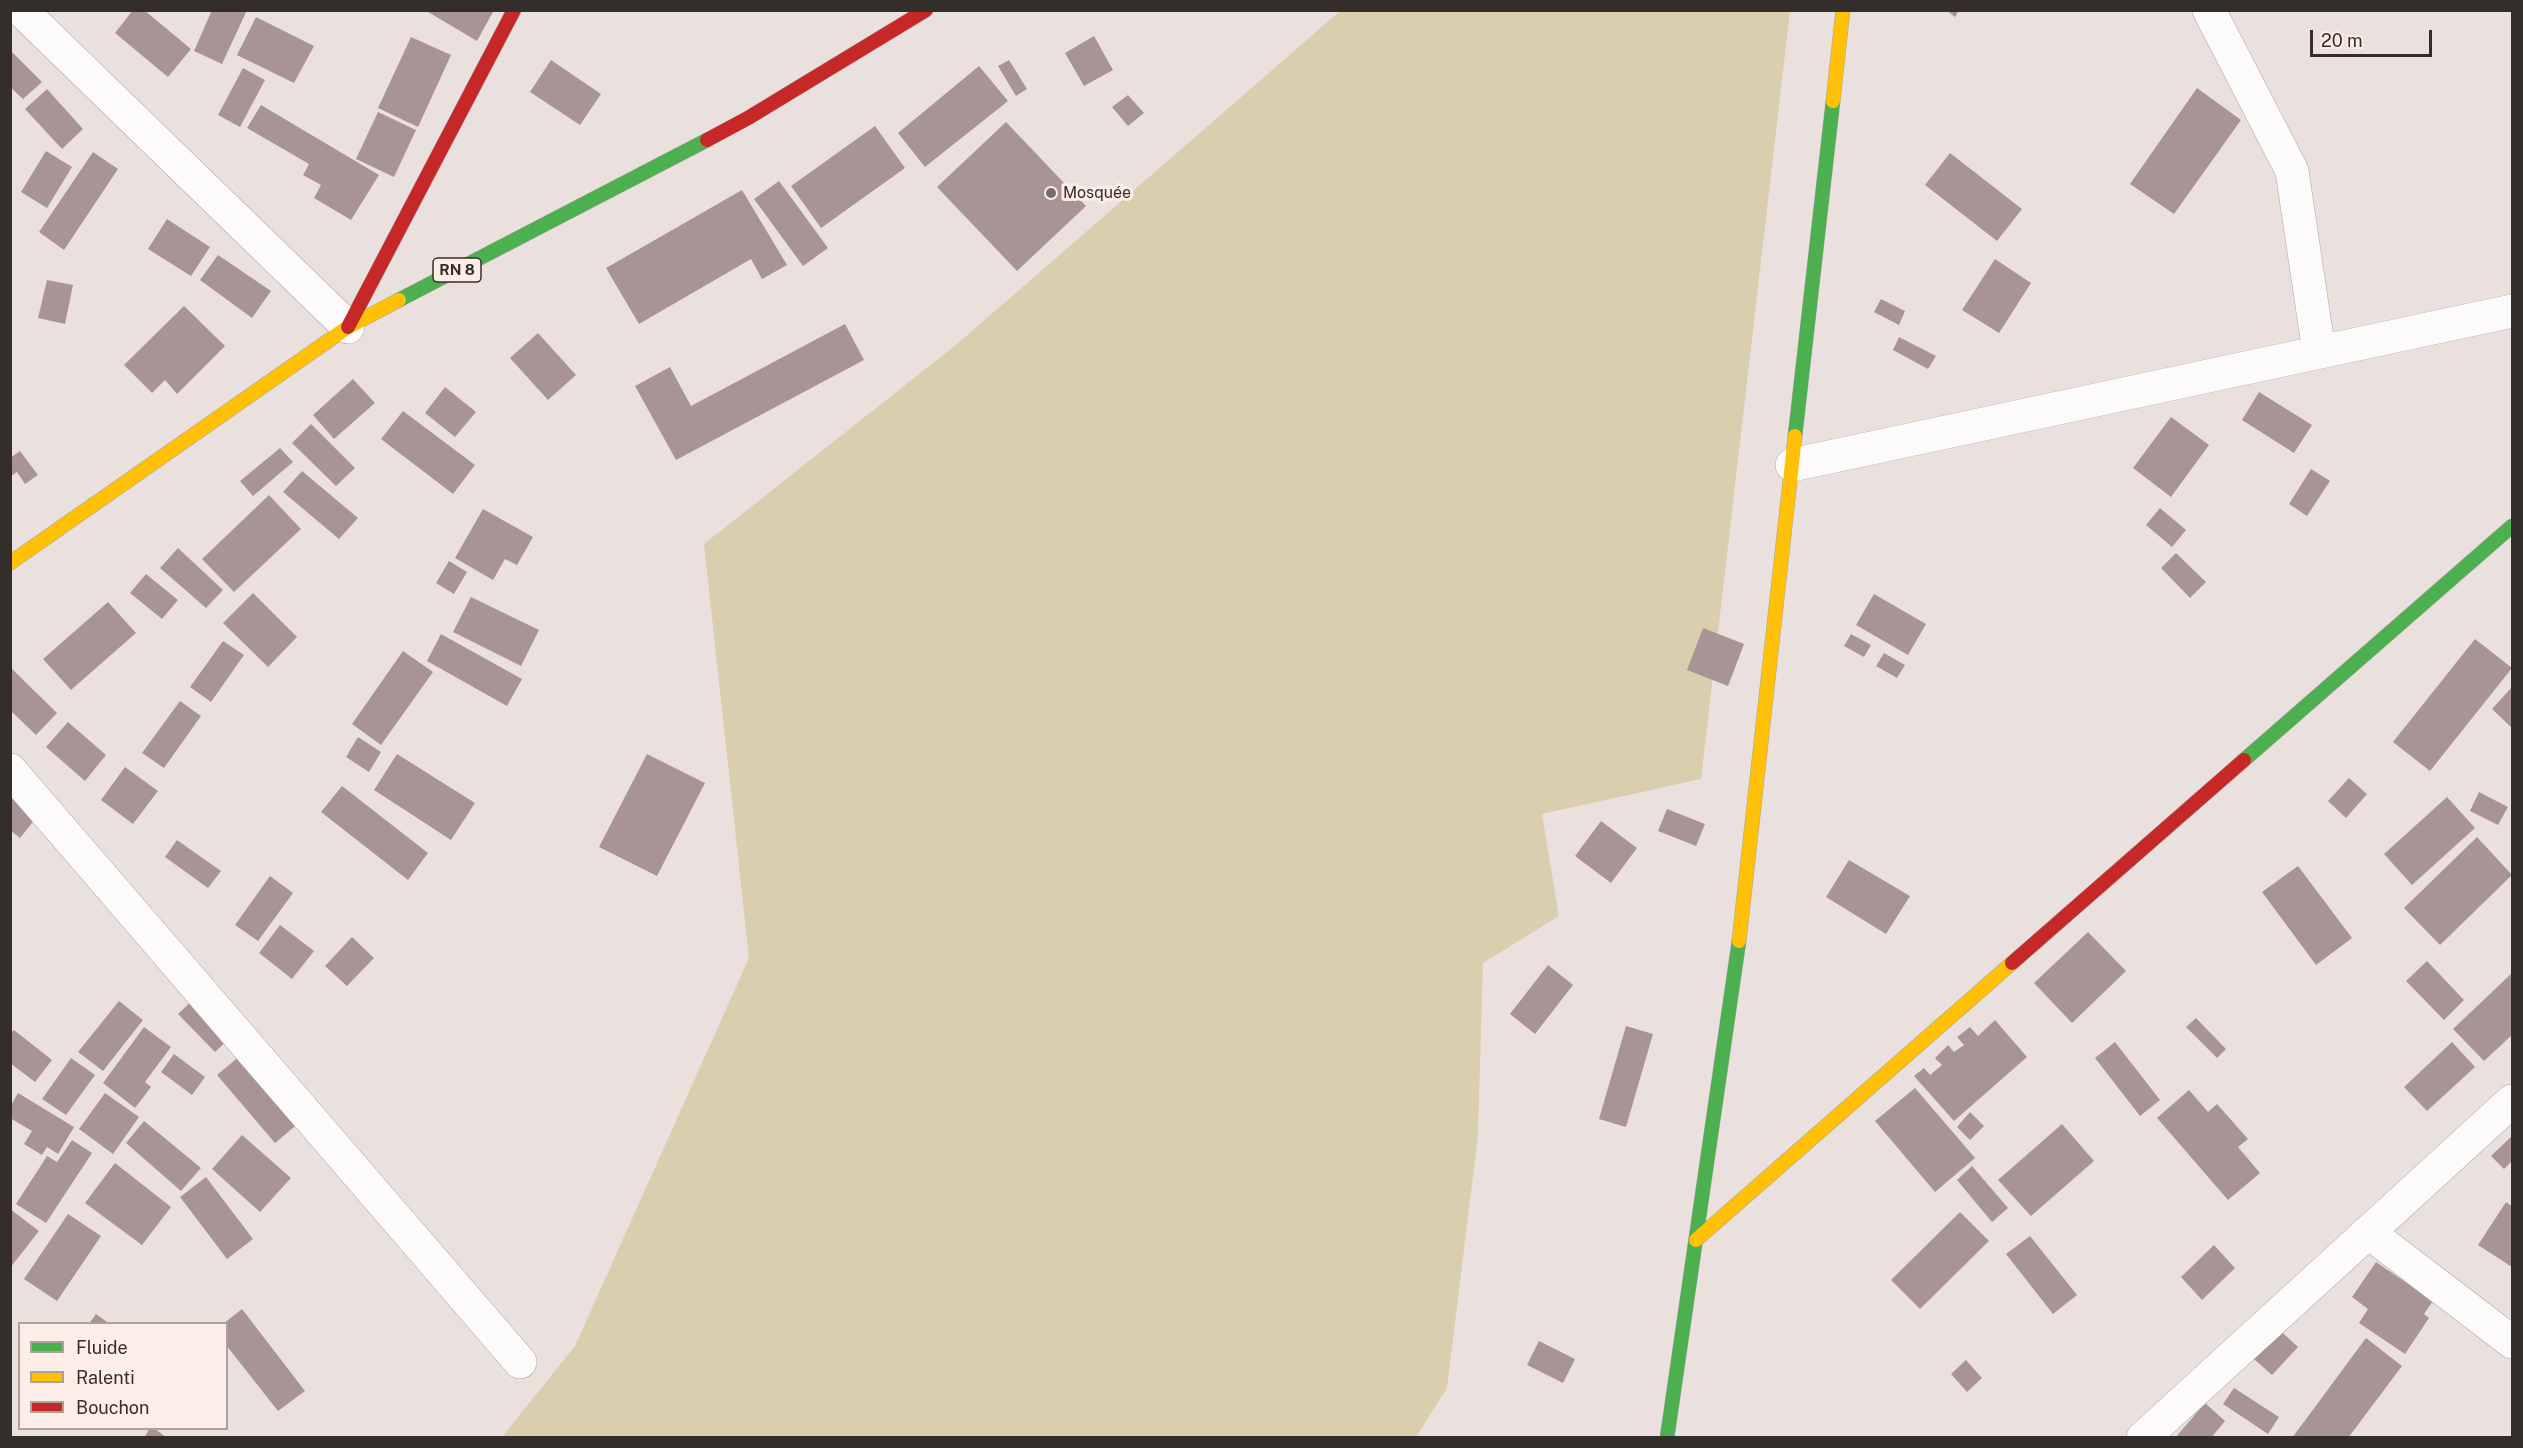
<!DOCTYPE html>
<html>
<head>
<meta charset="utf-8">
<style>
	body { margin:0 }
	#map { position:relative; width:2523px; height:1448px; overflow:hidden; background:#eae1de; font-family:"Public Sans",sans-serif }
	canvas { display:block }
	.frame { position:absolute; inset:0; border:12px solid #342e2b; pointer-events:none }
	.legend { position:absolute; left:18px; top:1322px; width:210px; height:108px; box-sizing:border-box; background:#fdede7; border:2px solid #ada19c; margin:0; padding:8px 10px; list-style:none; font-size:18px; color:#342e2b }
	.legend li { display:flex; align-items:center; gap:12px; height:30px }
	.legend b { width:30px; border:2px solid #ada19c }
	.scale { position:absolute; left:2310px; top:30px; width:122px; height:27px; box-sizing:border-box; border:3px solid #342e2b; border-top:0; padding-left:8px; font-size:18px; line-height:21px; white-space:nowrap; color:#342e2b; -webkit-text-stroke:4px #fdede7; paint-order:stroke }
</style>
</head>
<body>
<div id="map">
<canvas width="2523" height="1448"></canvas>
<div class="frame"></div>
<ul class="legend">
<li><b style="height:8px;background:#4caf50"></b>Fluide</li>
<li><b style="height:8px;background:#ffc107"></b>Ralenti</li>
<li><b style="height:8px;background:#c62828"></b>Bouchon</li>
</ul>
<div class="scale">20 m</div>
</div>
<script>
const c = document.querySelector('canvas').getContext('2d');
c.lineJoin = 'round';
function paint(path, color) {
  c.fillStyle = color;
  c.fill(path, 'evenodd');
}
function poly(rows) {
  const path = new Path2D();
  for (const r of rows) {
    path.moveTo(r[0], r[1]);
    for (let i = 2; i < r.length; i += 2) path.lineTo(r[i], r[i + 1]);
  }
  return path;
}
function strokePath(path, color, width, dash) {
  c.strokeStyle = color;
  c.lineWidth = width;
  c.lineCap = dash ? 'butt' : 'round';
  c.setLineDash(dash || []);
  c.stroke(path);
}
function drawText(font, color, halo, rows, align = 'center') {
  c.font = font + ' "Public Sans",sans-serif';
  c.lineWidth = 6;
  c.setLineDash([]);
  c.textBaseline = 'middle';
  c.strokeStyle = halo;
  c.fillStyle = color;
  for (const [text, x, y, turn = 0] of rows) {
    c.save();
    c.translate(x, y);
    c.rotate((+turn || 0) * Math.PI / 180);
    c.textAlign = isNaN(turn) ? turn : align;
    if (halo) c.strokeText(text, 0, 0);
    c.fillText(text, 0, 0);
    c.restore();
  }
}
const green = poly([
	[1340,11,1790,11,1701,779,1542,814,1559,916,1483,963,1478,1135,1447,1388,1416,1437,501,1438,575,1346,749,958,704,544,957,344]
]);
const building = poly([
	[133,10,144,10,191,49,168,77,115,33],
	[212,10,247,10,222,64,194,51],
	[430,10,494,10,477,41,428,12],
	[1946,10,1959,10,1955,17],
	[256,17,314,46,294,83,237,55],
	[1094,36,1113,70,1084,86,1065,53],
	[411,37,451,55,418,127,378,108],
	[10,50,42,82,23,99,10,87],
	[551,60,601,94,580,125,530,92],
	[1009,60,1027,89,1016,96,998,66],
	[979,66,1008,101,925,167,898,133],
	[243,68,265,80,240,127,218,115],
	[2197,88,2241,120,2174,214,2130,184],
	[47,89,83,129,62,149,25,109],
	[1128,95,1144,113,1128,126,1112,107],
	[261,105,379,175,351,220,314,198,321,185,303,175,309,164,247,128],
	[378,112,416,130,394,177,356,159],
	[1006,122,1086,206,1017,271,937,187],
	[875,126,905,168,821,228,791,186],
	[46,151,72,167,47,208,21,192],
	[93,152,118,169,64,250,39,232],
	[1950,153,2022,209,1997,241,1925,185],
	[779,181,828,248,803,266,754,199],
	[742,190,787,265,762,279,751,259,639,324,606,268],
	[167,219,210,247,191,276,148,249],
	[218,255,271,291,252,318,200,280],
	[1995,259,2031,283,1999,333,1962,310],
	[47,280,73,285,65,324,38,318],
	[1881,299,1905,311,1899,325,1874,312],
	[184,306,225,346,177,394,165,380,152,393,124,365],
	[845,324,864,360,676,460,635,386,670,367,691,406],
	[538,333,576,375,548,400,510,358],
	[1899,337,1936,356,1928,369,1893,350],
	[353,379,375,403,334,439,313,415],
	[445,387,476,412,455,437,425,413],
	[2259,392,2312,425,2294,453,2242,420],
	[403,411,475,465,453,494,381,439],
	[2171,417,2209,445,2171,497,2133,468],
	[311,424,355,468,336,486,292,443],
	[280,448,293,462,253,496,240,481],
	[20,451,38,475,25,484,17,472,10,477,10,458],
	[2311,469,2330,481,2307,516,2289,504],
	[302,471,358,518,339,539,283,492],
	[269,495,301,529,234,592,202,559],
	[2160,508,2186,530,2172,547,2146,525],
	[483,509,533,537,517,565,505,559,493,580,455,558],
	[178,548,223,590,206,608,160,568],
	[2176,553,2206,582,2190,598,2161,568],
	[449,561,467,572,454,594,436,583],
	[146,574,178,600,162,619,130,593],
	[253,593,297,637,268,667,223,623],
	[1874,594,1926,624,1908,655,1856,625],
	[471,597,539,630,521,666,453,632],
	[108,602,136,633,71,690,43,659],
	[1703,628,1744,644,1728,686,1687,670],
	[441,634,522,679,507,706,427,661],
	[1851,634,1871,645,1864,657,1844,646],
	[2475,639,2512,668,2430,771,2393,742],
	[223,641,244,655,211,702,190,687],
	[403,651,433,672,381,745,352,724],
	[1884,653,1905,665,1897,678,1876,666],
	[10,667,57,713,36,735,10,710],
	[2512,687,2512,728,2492,709],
	[180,701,201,716,164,768,142,753],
	[68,722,106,755,85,781,46,747],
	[358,737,381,752,369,772,346,757],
	[397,754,475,803,451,840,374,790],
	[647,754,705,783,657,876,599,847],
	[125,767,158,791,133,824,101,800],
	[2349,778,2367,794,2346,818,2328,801],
	[342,786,428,853,408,880,321,812],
	[2479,792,2508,807,2498,825,2470,811],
	[10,797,36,818,20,838,10,830],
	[2447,797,2475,828,2412,885,2384,854],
	[1667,809,1705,824,1696,846,1658,831],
	[1601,821,1637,848,1611,883,1575,856],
	[2477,837,2512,875,2440,945,2404,908],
	[177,840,221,871,208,888,165,857],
	[1849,860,1910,896,1886,934,1826,897],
	[2298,866,2352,938,2316,965,2262,892],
	[270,876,293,893,258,941,235,925],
	[280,925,314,951,292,979,259,953],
	[2088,932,2126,971,2072,1023,2034,983],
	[352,937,374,958,347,986,325,966],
	[2427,961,2464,1000,2444,1020,2406,981],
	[1548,965,1573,985,1535,1034,1510,1014],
	[2512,973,2512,1035,2484,1061,2453,1029],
	[197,996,234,1034,215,1052,178,1014],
	[119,1001,143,1020,103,1071,78,1052],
	[2196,1018,2226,1049,2217,1058,2186,1027],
	[1995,1020,2027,1057,1954,1121,1914,1076,1924,1068,1930,1075,1942,1065,1935,1058,1948,1045,1954,1052,1964,1045,1957,1037,1970,1027,1978,1036],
	[1626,1026,1653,1034,1626,1127,1599,1119],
	[144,1027,171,1047,145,1082,151,1087,135,1108,103,1083],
	[14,1030,52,1060,35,1082,10,1063,10,1034],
	[2115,1042,2160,1100,2140,1116,2095,1058],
	[2452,1042,2475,1067,2427,1111,2404,1087],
	[174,1054,205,1077,192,1095,161,1072],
	[241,1055,300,1122,275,1143,217,1075],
	[71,1058,95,1075,66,1115,42,1099],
	[1915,1088,1975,1158,1935,1192,1875,1121],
	[2189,1090,2208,1112,2217,1104,2248,1139,2238,1147,2260,1173,2228,1200,2157,1118],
	[18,1093,74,1127,58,1154,47,1147,42,1155,24,1144,32,1131,10,1118,10,1107],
	[105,1093,139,1117,113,1154,79,1129],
	[1970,1112,1984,1126,1970,1140,1957,1127],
	[144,1121,201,1168,181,1191,126,1143],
	[2062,1124,2094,1161,2031,1216,1998,1180],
	[242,1135,291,1178,260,1212,212,1169],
	[2512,1136,2512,1161,2504,1169,2491,1156],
	[72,1140,92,1153,46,1223,16,1204,47,1156,57,1162],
	[115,1163,171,1207,142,1245,85,1203],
	[1972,1166,2008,1208,1992,1222,1957,1180],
	[206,1177,253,1239,227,1259,180,1197],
	[2506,1202,2512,1206,2512,1267,2478,1245],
	[10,1209,39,1231,10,1268],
	[1960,1212,1989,1241,1920,1309,1891,1280],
	[68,1214,101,1236,57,1301,24,1279],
	[2030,1236,2077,1295,2053,1314,2006,1254],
	[2214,1245,2235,1268,2202,1300,2181,1277],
	[2376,1262,2433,1301,2424,1314,2429,1318,2405,1354,2359,1323,2368,1309,2352,1297],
	[242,1309,305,1391,278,1411,226,1345,226,1324,223,1324],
	[96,1314,110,1324,89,1324],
	[2272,1323,2298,1347,2272,1375,2246,1352],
	[2366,1338,2402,1366,2348,1438,2292,1438],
	[1539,1341,1575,1359,1563,1383,1527,1365],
	[1966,1360,1982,1378,1967,1392,1951,1374],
	[2234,1388,2279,1417,2268,1434,2223,1404],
	[2205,1403,2225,1421,2211,1438,2175,1438],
	[150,1428,154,1428,167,1438,144,1438]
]);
const street = poly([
	[21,10,348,327],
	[2209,10,2292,171,2319,352],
	[1792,465,2512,311],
	[10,770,520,1362],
	[2368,1232,2512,1342],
	[2143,1438,2512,1101]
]);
const fast = poly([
	[399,300,707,140],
	[1795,436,1833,101],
	[2244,760,2512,526],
	[1667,1438,1739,941]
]);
const slow = poly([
	[1833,101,1843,10],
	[10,563,348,327,399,300],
	[1739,941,1795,436],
	[1696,1240,2012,963]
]);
const jam = poly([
	[707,140,748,118,926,10],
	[348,327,514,10],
	[2012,963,2244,760]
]);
const markers = [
	[1051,193,6,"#746d6a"]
];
const shields = [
	[457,270,48]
];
const shieldNames = [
	["RN 8",457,270]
];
const poiNames = [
	["Mosquée",1063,193]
];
paint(green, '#d9cfaf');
paint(building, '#a99495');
strokePath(street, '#aca5a3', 34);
strokePath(fast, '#aca5a3', 15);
strokePath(slow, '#aca5a3', 15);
strokePath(jam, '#aca5a3', 15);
strokePath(street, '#fcfafa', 33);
strokePath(fast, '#4caf50', 14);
strokePath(slow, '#ffc107', 14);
strokePath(jam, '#c62828', 14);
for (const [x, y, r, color] of markers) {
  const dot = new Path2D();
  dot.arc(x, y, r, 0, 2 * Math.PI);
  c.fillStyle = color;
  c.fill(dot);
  strokePath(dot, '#fdede7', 2);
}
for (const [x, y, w] of shields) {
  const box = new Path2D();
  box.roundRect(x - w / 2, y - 12, w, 24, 4.5);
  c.fillStyle = '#fdede7';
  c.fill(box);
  strokePath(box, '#342e2b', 1.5);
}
drawText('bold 15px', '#342e2b', null, shieldNames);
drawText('16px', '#342e2b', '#fdede7', poiNames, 'left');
</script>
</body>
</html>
